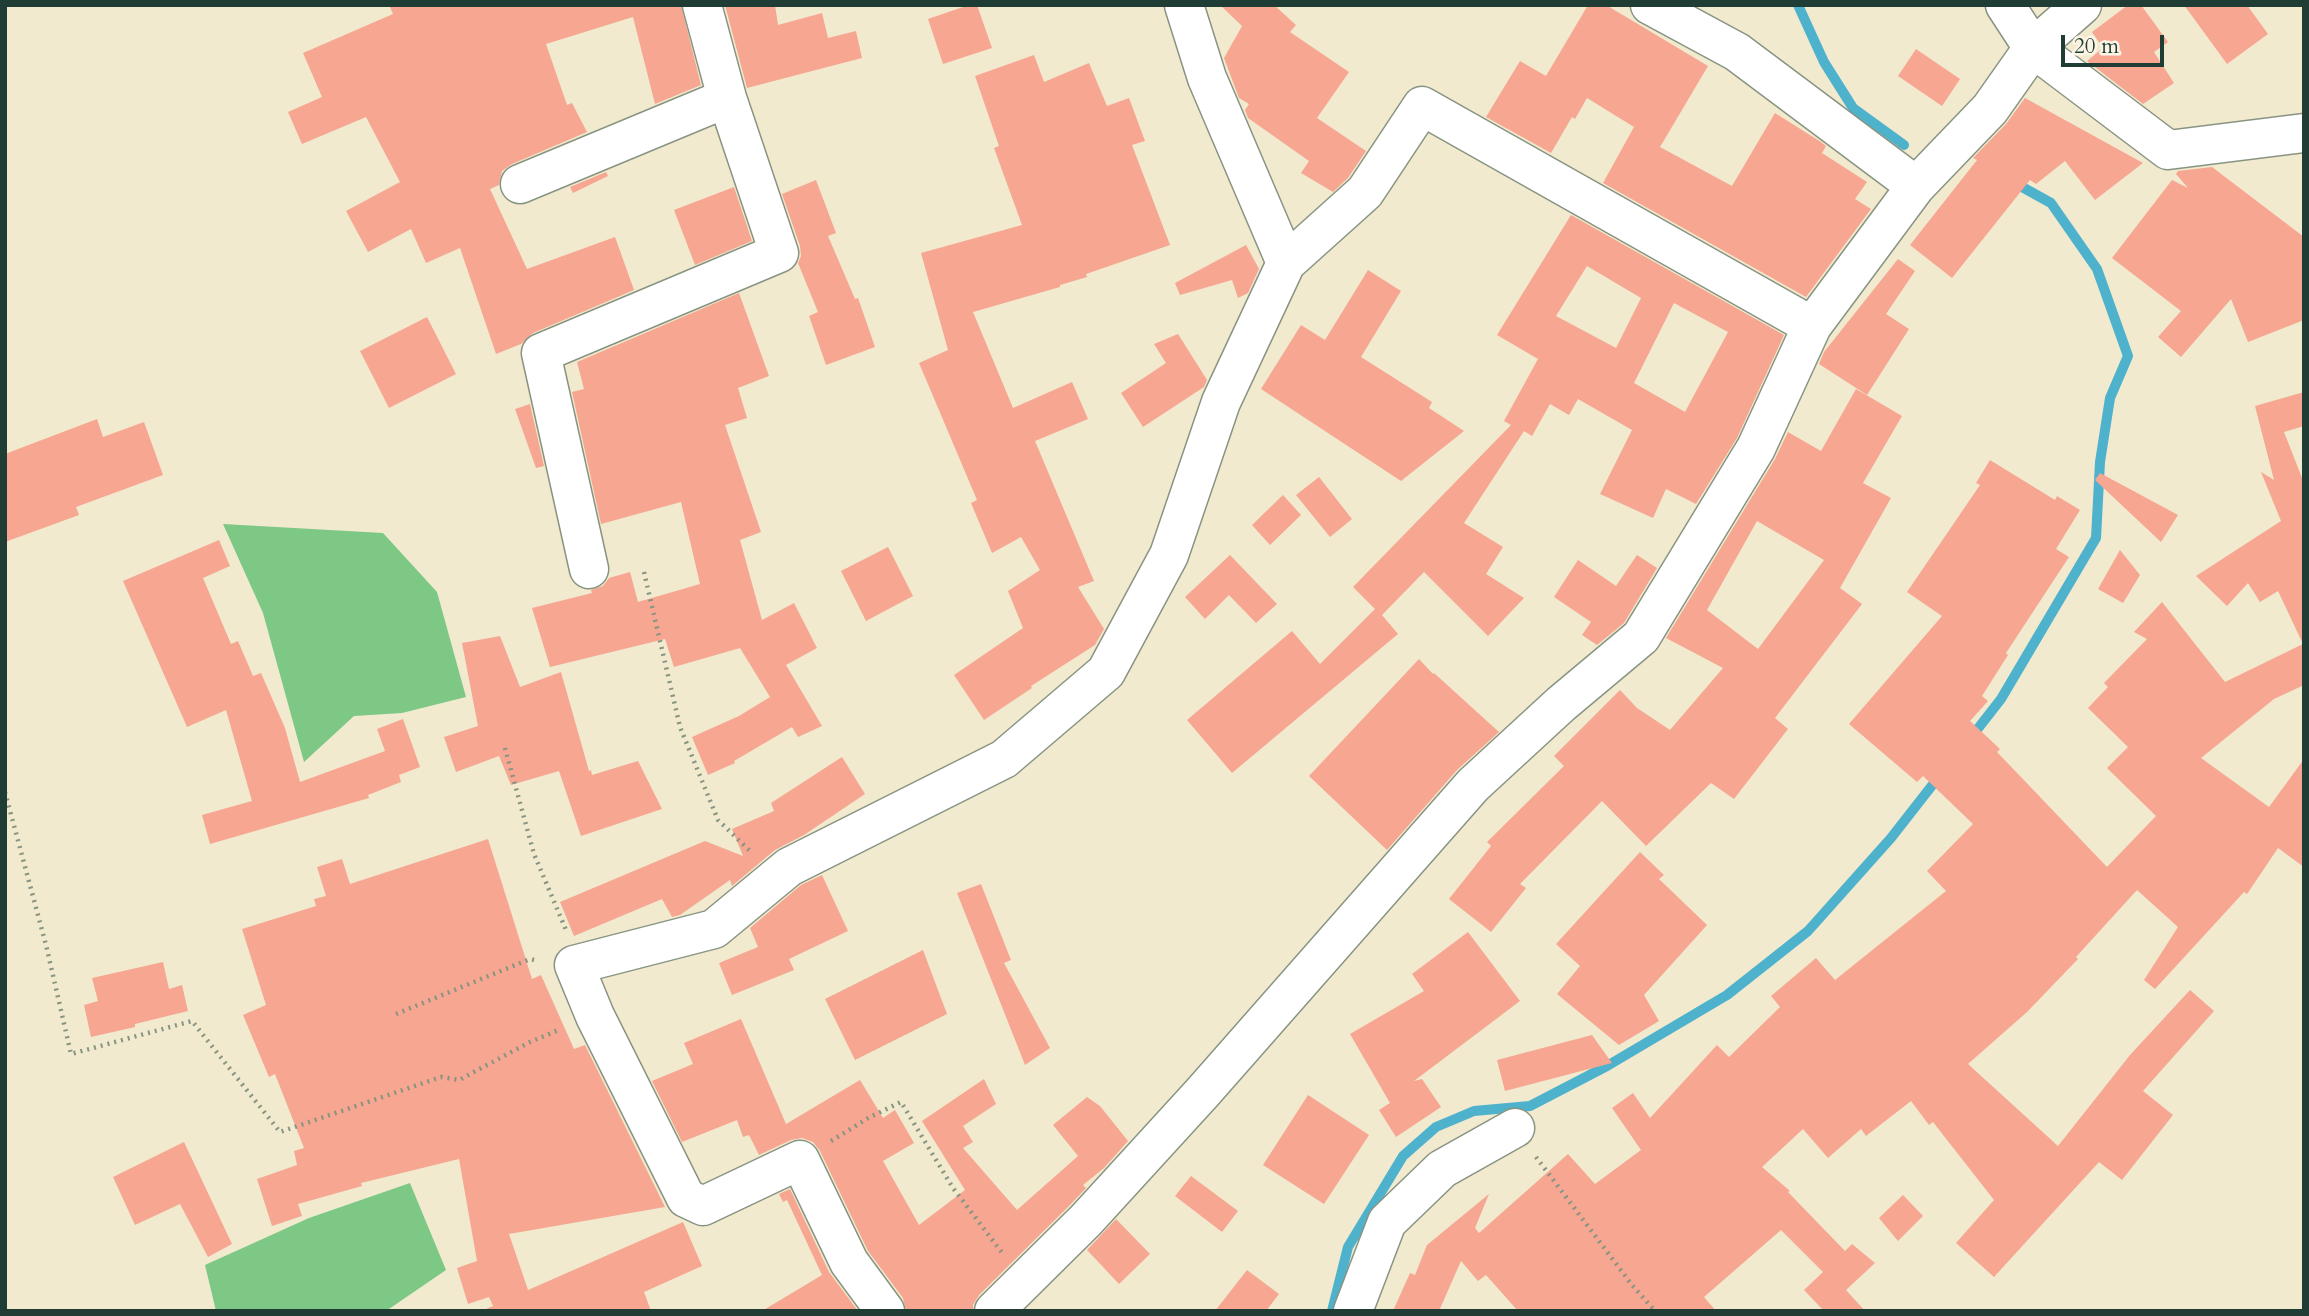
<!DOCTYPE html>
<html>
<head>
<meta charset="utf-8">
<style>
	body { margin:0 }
	#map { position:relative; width:2309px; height:1316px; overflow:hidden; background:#f1eacf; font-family:Cardo,serif }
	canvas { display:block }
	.frame { position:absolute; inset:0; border:7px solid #1f3d34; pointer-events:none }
	.scale { position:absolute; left:2061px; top:35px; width:103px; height:32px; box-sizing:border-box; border:4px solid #1f3d34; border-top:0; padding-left:9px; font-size:21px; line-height:24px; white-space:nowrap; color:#1f3d34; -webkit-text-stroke:5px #fcf5e5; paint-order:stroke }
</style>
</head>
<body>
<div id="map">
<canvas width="2309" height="1316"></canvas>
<div class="frame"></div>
<div class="scale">20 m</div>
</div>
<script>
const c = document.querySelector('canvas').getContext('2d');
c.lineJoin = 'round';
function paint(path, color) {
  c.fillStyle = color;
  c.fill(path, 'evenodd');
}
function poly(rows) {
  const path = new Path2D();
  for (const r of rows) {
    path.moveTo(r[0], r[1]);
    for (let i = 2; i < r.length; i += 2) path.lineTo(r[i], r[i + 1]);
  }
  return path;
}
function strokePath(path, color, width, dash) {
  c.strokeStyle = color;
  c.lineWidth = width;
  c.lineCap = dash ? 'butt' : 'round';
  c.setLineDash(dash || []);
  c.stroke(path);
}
const green = poly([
	[223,524,383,533,437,592,466,697,402,713,354,716,304,762,263,613],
	[410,1183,446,1270,386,1311,216,1311,205,1265,309,1218]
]);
const stream = poly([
	[1798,5,1824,62,1853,108,1904,145],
	[1969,740,2001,699,2096,538,2100,462,2110,398,2128,356,2097,269,2051,203,2013,182],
	[1332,1311,1348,1247,1403,1156,1436,1127,1474,1111,1530,1106,1607,1066,1727,995,1808,931,1891,838,1941,774]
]);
const building = poly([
	[389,5,681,5,701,85,655,104,633,17,546,44,567,105,572,103,587,132,512,164,502,171,499,185,490,189,527,269,615,237,634,290,533,333,521,344,496,354,460,248,426,263,411,229,368,252,346,211,400,182,366,117,302,144,288,112,322,97,303,53,393,14],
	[725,5,775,5,778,25,822,13,828,38,856,31,862,58,747,88],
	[969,5,977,5,992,48,943,64,928,19],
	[1220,5,1274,5,1296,25,1290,32,1349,72,1317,118,1366,151,1348,178,1333,192,1301,173,1309,161,1248,118,1245,110,1249,104,1239,98,1224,58,1242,26],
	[1588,5,1606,5,1708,66,1660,147,1732,186,1775,113,1821,142,1826,146,1822,153,1867,182,1855,199,1871,209,1806,297,1603,183,1634,127,1587,98,1575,119,1572,117,1551,153,1486,117,1520,61,1546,76],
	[2128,5,2141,5,2168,42,2154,52,2174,83,2143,104,2087,61,2103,48,2092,32],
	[2184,5,2247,5,2268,34,2227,64],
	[1916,49,1960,79,1942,106,1898,76],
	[1034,55,1044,82,1089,63,1107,106,1129,98,1145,141,1132,145,1170,245,1086,274,1087,277,1060,285,1060,287,973,312,1013,408,1072,382,1088,419,1035,441,1094,581,1078,587,1104,629,1095,645,1031,686,1032,688,984,720,954,675,1023,628,1008,591,1040,570,1021,537,992,553,971,503,977,500,919,363,948,350,921,253,1022,225,994,148,999,146,975,76],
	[2025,98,2143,163,2095,200,2065,161,2036,184,2030,180,1952,278,1910,245,1977,160,1973,158,2006,124],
	[2212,167,2304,237,2304,320,2248,342,2231,299,2181,357,2158,337,2181,311,2112,258,2172,180,2188,188,2176,174,2178,171],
	[606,172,608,176,573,193,570,187],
	[816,180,836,233,828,236,855,299,858,298,875,347,826,365,809,316,818,312,798,263,801,256,800,246,782,194],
	[734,187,752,241,695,265,674,210],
	[1571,215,1784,335,1737,438,1696,504,1666,489,1653,518,1600,494,1632,430,1578,399,1569,415,1550,404,1532,436,1524,431,1464,523,1503,547,1486,574,1524,598,1488,636,1424,572,1382,615,1398,634,1232,773,1187,720,1292,631,1320,664,1375,609,1353,587,1511,425,1504,421,1538,359,1497,335],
	[1587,266,1641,298,1616,348,1556,316],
	[1674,303,1728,332,1685,412,1634,383],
	[1246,245,1259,269,1248,293,1238,298,1232,280,1180,295,1175,283],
	[1898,259,1915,271,1886,314,1909,329,1867,395,1819,364,1824,352],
	[1368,270,1401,291,1361,357,1432,402,1429,408,1464,431,1401,481,1261,389,1301,325,1325,340],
	[739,293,769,376,738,388,747,418,725,425,761,532,740,540,762,620,794,603,817,648,786,665,822,726,798,737,792,727,734,761,735,763,708,775,692,737,739,716,770,697,740,648,674,667,665,639,550,667,532,608,592,593,591,590,603,586,609,578,630,572,638,602,700,584,681,502,601,524,572,392,584,389,577,362],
	[427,317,456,374,389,408,360,351],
	[1178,334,1207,380,1204,387,1143,427,1121,393,1166,363,1154,344],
	[1856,389,1902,416,1863,483,1891,498,1840,588,1862,604,1775,718,1788,729,1734,799,1711,783,1646,846,1602,801,1520,884,1526,888,1491,932,1449,899,1491,846,1487,842,1564,766,1554,756,1620,690,1637,708,1670,730,1723,668,1666,638,1775,459,1788,432,1821,451],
	[1757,521,1824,560,1758,649,1707,610],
	[2304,392,2304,426,2284,432,2304,483,2304,685,2274,699,2201,758,2269,807,2304,759,2304,867,2278,848,2247,894,2244,892,2155,989,2144,980,2178,927,2137,890,2076,957,2078,959,2027,1012,1968,1064,2058,1146,2130,1055,2190,990,2214,1011,2143,1091,2173,1115,2122,1180,2099,1162,1994,1277,1956,1243,1994,1200,1933,1122,1929,1125,1911,1101,1866,1136,1861,1129,1828,1158,1803,1129,1762,1167,1790,1191,1788,1192,1845,1251,1852,1244,1875,1263,1846,1290,1865,1311,1824,1311,1804,1290,1823,1272,1781,1230,1704,1297,1716,1311,1518,1311,1486,1275,1478,1281,1461,1261,1439,1311,1393,1311,1410,1273,1415,1275,1427,1245,1489,1194,1475,1228,1479,1233,1568,1154,1595,1184,1641,1150,1612,1108,1633,1093,1650,1118,1717,1045,1729,1057,1780,1007,1771,996,1816,958,1835,980,1946,891,1927,871,1973,824,1923,776,1917,782,1849,724,1942,616,1907,592,1980,485,1976,483,1990,460,2055,500,2057,496,2080,510,2056,549,2069,557,2006,653,2008,655,1982,696,1988,701,1970,721,2000,749,1997,752,2107,867,2156,816,2107,768,2128,747,2088,708,2108,687,2104,683,2147,639,2134,632,2162,602,2225,682,2303,644,2278,591,2260,602,2248,583,2227,606,2196,576,2281,521,2261,472,2274,480,2255,406],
	[530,404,544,466,536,468,515,409],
	[97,419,103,437,144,422,163,475,76,507,79,515,5,542,5,454],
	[2100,473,2178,515,2161,542,2095,480],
	[1319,477,1352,519,1330,537,1296,495],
	[1283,495,1301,515,1270,545,1252,525],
	[219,540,230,566,203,578,231,644,238,641,253,676,261,673,285,728,300,782,385,751,377,729,403,719,420,767,399,775,401,782,368,795,369,798,210,844,202,815,252,801,226,710,187,727,123,581],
	[888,547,913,596,866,621,841,571],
	[2120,550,2140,575,2123,603,2098,589],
	[1230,555,1277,604,1256,623,1229,595,1205,619,1185,597],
	[1637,555,1657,568,1624,623,1597,645,1582,635,1591,622,1554,597,1578,560,1616,586],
	[500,636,520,687,561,672,589,771,591,770,592,775,638,761,662,809,581,836,559,771,511,785,499,756,456,772,444,737,478,726,462,643],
	[1419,659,1433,674,1434,673,1499,732,1457,770,1387,850,1309,776],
	[842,757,865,794,804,835,775,850,732,886,730,880,680,915,672,917,662,899,574,936,560,902,705,841,743,856,732,829,774,811,771,803],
	[488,839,532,979,541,975,574,1049,585,1045,665,1207,509,1234,528,1290,683,1222,702,1266,644,1292,651,1311,481,1311,493,1306,489,1297,468,1304,457,1268,477,1261,459,1159,361,1183,362,1186,298,1204,302,1216,272,1226,257,1179,297,1165,294,1151,304,1148,275,1074,269,1077,243,1015,266,1005,242,929,316,906,314,899,326,896,317,867,342,859,350,884],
	[1640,852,1664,875,1659,879,1707,925,1644,995,1659,1021,1619,1045,1557,994,1580,966,1556,944],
	[822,875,848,931,789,959,794,970,732,995,719,963,758,947,750,928,801,885],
	[981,884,1011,960,1004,963,1050,1048,1025,1065,957,893],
	[1468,932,1520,1001,1414,1081,1422,1079,1441,1107,1396,1137,1379,1110,1390,1103,1350,1034,1424,991,1412,974],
	[923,950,947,1014,855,1060,825,999],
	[163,962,169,989,182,985,188,1011,135,1024,135,1027,91,1037,84,1005,98,1001,92,978],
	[741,1019,786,1124,860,1080,883,1118,895,1110,914,1143,883,1161,919,1225,965,1190,922,1121,984,1079,996,1104,963,1126,973,1142,963,1148,1017,1210,1078,1156,1053,1125,1087,1097,1100,1106,1128,1141,1104,1168,1083,1185,1086,1188,1070,1205,979,1295,973,1305,973,1311,906,1311,903,1298,868,1251,820,1151,813,1142,802,1138,791,1140,759,1155,749,1135,743,1137,737,1120,682,1142,652,1081,693,1064,684,1043],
	[1592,1035,1612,1063,1505,1091,1497,1060],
	[1308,1095,1369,1135,1324,1204,1263,1165],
	[184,1142,232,1244,208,1257,180,1204,135,1225,113,1177],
	[1191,1176,1238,1211,1222,1232,1175,1196],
	[790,1189,829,1272,858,1311,762,1311,822,1275,787,1200,783,1202,779,1194],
	[1903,1195,1923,1216,1898,1241,1879,1218],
	[1116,1219,1150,1254,1119,1284,1087,1250],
	[1247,1270,1279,1294,1266,1311,1215,1311]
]);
const path = poly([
	[644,572,680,727,718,820,751,852],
	[505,748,534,854,566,930],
	[5,792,46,945,71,1054,192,1021,280,1132,441,1077,459,1080,530,1042,561,1029],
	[396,1014,530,959,539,961],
	[831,1141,870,1117,901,1102,953,1188,1003,1254],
	[1536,1157,1632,1285,1655,1311]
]);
const minor = poly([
	[1650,5,1737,52,1916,186],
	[2005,5,2033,48,2168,150,2304,133],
	[520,184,727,98],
	[1286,263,1365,192,1422,106,1812,326],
	[589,569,541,353,779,253,727,98,702,5],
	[885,1311,849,1262,800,1160,703,1206,686,1198,595,1016,574,965,714,929,789,867,1004,759,1106,672,1169,555,1221,402,1286,263,1207,78,1184,5],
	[994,1311,1086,1220,1203,1092,1473,785,1561,704,1641,637,1756,448,1812,326,1916,186,1990,109,2033,48,2082,5],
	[1353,1311,1387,1222,1442,1169,1515,1128]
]);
paint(green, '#7dc885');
strokePath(stream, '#4eb2cd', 10);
paint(building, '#f6a691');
strokePath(minor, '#889482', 41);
strokePath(path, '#889482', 4.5, [2, 5]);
strokePath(minor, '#fff', 38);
</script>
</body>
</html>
